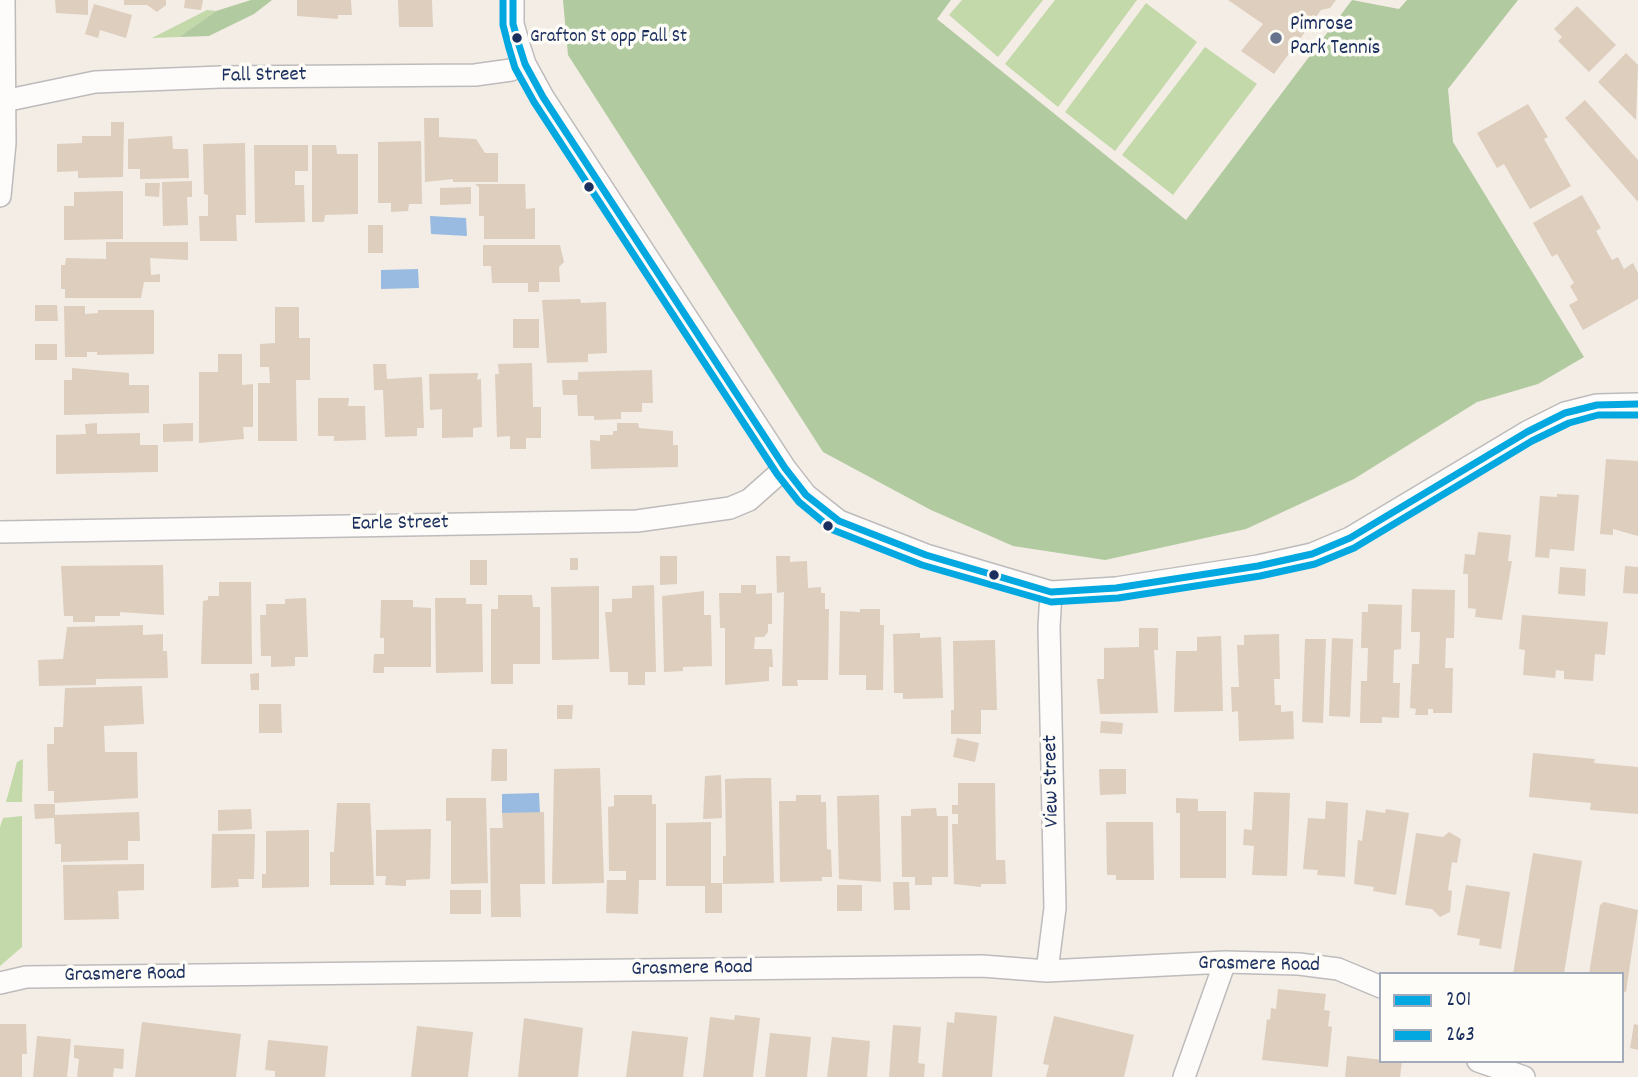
<!DOCTYPE html>
<html>
<head>
<meta charset="utf-8">
<style>
	body { margin:0 }
	#map { position:relative; width:1638px; height:1077px; overflow:hidden; background:#f3ede5; font-family:Dekko,sans-serif }
	canvas { display:block }
	.legend { position:absolute; left:1379px; top:972px; width:245px; height:91px; box-sizing:border-box; background:#fdfcf7; border:2px solid #a3aaba; margin:0; padding:9px 12px; list-style:none; font-size:21px; color:#1b2f5e }
	.legend li { display:flex; align-items:center; gap:14px; height:35px }
	.legend b { width:35px; border:2px solid #a3aaba }
</style>
</head>
<body>
<div id="map">
<canvas width="1638" height="1077"></canvas>
<ul class="legend">
<li><b style="height:9px;background:#03a8e0"></b>201</li>
<li><b style="height:9px;background:#03a8e0"></b>263</li>
</ul>
</div>
<script>
const c = document.querySelector('canvas').getContext('2d');
c.lineJoin = 'round';
function paint(path, color) {
  c.fillStyle = color;
  c.fill(path, 'evenodd');
}
function poly(rows) {
  const path = new Path2D();
  for (const r of rows) {
    path.moveTo(r[0], r[1]);
    for (let i = 2; i < r.length; i += 2) path.lineTo(r[i], r[i + 1]);
  }
  return path;
}
function strokePath(path, color, width, dash) {
  c.strokeStyle = color;
  c.lineWidth = width;
  c.lineCap = dash ? 'butt' : 'round';
  c.setLineDash(dash || []);
  c.stroke(path);
}
function drawText(font, color, halo, rows, align = 'center') {
  c.font = font + ' Dekko,sans-serif';
  c.lineWidth = 7;
  c.setLineDash([]);
  c.textBaseline = 'middle';
  c.strokeStyle = halo;
  c.fillStyle = color;
  for (const [text, x, y, turn = 0] of rows) {
    c.save();
    c.translate(x, y);
    c.rotate((+turn || 0) * Math.PI / 180);
    c.textAlign = isNaN(turn) ? turn : align;
    if (halo) c.strokeText(text, 0, 0);
    c.fillText(text, 0, 0);
    c.restore();
  }
}
const green = poly([
	[962,0,1043,0,998,57,949,15],
	[1055,0,1137,0,1058,107,1005,64],
	[1146,3,1197,42,1115,151,1065,112],
	[207,10,216,11,179,37,152,38],
	[1205,47,1257,84,1173,195,1122,155],
	[23,759,22,802,6,802,17,762],
	[22,816,22,947,0,966,0,827,3,818]
]);
const forest = poly([
	[251,0,272,0,254,14,209,36,179,37,216,11],
	[563,0,951,0,937,19,1186,220,1352,0,1399,9,1407,0,1518,0,1448,89,1453,142,1584,357,1538,384,1477,402,1354,479,1246,529,1105,560,1013,546,931,510,823,452,568,55]
]);
const water = poly([
	[430,216,466,218,467,236,431,234],
	[418,269,419,288,381,289,381,270],
	[539,793,540,813,502,813,502,794]
]);
const building = poly([
	[55,0,88,0,88,15,56,13],
	[124,0,166,0,166,5,157,12,147,5,124,5],
	[185,0,203,0,201,10,184,8],
	[297,0,351,0,352,15,338,15,338,19,297,16],
	[398,0,432,0,433,27,399,27],
	[1228,0,1336,0,1330,8,1321,10,1274,74,1241,51,1263,24],
	[94,4,132,15,126,38,100,30,98,38,85,34],
	[1577,6,1616,45,1589,72,1558,41,1562,37,1554,29],
	[1626,53,1638,65,1636,120,1598,82],
	[1585,100,1638,160,1638,202,1565,118],
	[1528,104,1548,137,1544,139,1571,186,1530,209,1504,164,1497,168,1477,133],
	[424,118,439,118,439,137,476,139,485,153,498,153,498,182,453,182,453,179,425,182],
	[111,122,124,122,123,177,78,178,78,171,57,172,57,144,82,143,82,136,111,136],
	[172,136,173,149,188,149,189,178,140,179,140,169,128,169,128,139],
	[421,141,422,204,409,204,408,211,391,212,391,203,378,203,378,142],
	[245,143,246,215,236,215,237,241,200,241,199,216,208,216,208,195,204,194,203,144],
	[254,145,308,145,308,171,295,171,295,185,304,185,305,222,255,223],
	[312,145,336,145,337,154,358,154,358,214,325,215,324,222,312,222],
	[192,181,192,197,187,197,188,225,163,226,162,182],
	[145,183,160,183,159,197,145,196],
	[475,184,525,184,526,209,535,208,535,239,484,239,484,216,479,216,479,187],
	[471,187,471,204,440,205,440,188],
	[123,191,123,239,64,240,64,206,74,206,74,192],
	[1582,195,1601,228,1596,231,1612,260,1618,257,1624,269,1633,263,1638,273,1638,299,1583,330,1569,305,1578,300,1570,286,1574,283,1557,254,1552,257,1533,223],
	[368,225,383,225,383,253,368,253],
	[106,242,188,242,188,260,150,258,151,275,160,274,160,282,144,282,141,298,65,298,65,289,61,289,61,265,65,265,66,258,106,259],
	[483,245,560,245,564,262,559,267,560,282,539,282,539,292,528,292,528,283,492,283,491,266,483,266],
	[580,299,581,303,606,302,607,353,588,354,588,362,547,363,542,300],
	[35,305,57,305,58,321,35,321],
	[64,306,85,306,85,314,98,313,98,310,154,310,154,354,97,355,97,352,87,352,87,357,65,357],
	[275,307,299,307,299,338,310,338,310,380,296,380,297,441,258,441,258,383,270,383,269,367,260,367,260,344,275,343],
	[513,319,539,319,539,348,513,348],
	[35,344,57,344,57,360,35,360],
	[218,354,242,354,242,385,253,384,253,427,243,427,244,439,199,443,199,372,218,372],
	[532,363,533,407,541,407,541,438,526,438,526,449,510,449,510,436,497,437,495,374,499,374,498,364],
	[373,364,386,364,387,379,422,377,424,428,417,428,417,436,385,437,383,390,374,390],
	[72,368,129,373,129,385,149,385,149,413,64,415,64,380,72,380],
	[652,370,653,403,642,403,642,412,621,412,621,419,594,420,594,416,578,416,577,395,563,395,562,380,578,380,578,372],
	[478,373,477,380,481,379,482,427,473,428,473,437,442,438,442,409,430,410,429,374],
	[318,398,349,398,348,406,365,406,366,440,334,441,334,436,318,436],
	[97,423,97,434,140,433,140,445,158,445,158,472,56,474,56,435,86,434,85,424],
	[193,423,193,441,163,442,163,424],
	[617,423,638,423,639,428,673,431,673,445,678,445,678,467,591,469,590,440,600,441,600,435,613,435,613,431,617,431],
	[1606,459,1638,461,1638,536,1613,529,1613,535,1600,534],
	[1557,494,1579,495,1574,551,1550,549,1549,558,1535,557,1540,496,1557,497],
	[1478,532,1511,535,1508,561,1512,561,1502,620,1475,617,1476,609,1468,608,1468,574,1463,574,1465,554,1475,555],
	[660,556,677,556,677,584,660,585],
	[776,556,790,556,790,562,807,561,808,588,821,587,821,593,825,593,825,609,829,609,828,680,797,680,798,686,782,686,784,592,777,593],
	[570,558,578,558,578,570,570,570],
	[470,560,487,560,487,585,470,585],
	[163,565,164,615,120,612,120,616,95,616,95,622,73,622,73,616,64,616,61,566],
	[1625,566,1638,567,1638,594,1623,593],
	[1560,567,1586,569,1585,596,1558,594],
	[219,582,251,582,252,664,201,664,203,601,208,600,208,596,219,596],
	[654,585,656,672,645,672,645,685,628,685,628,672,610,672,605,612,612,612,612,599,632,598,632,586],
	[741,585,756,585,756,594,772,593,772,624,768,624,768,632,764,637,755,637,754,649,772,649,773,667,769,667,769,681,725,685,725,628,720,628,719,593,741,593],
	[599,586,599,659,552,660,551,587],
	[1412,589,1455,590,1454,638,1446,638,1445,668,1453,668,1452,713,1433,713,1433,709,1428,709,1428,715,1415,715,1416,709,1410,708,1412,664,1419,664,1420,632,1411,632],
	[704,591,704,615,711,615,712,666,683,667,683,671,664,672,662,596],
	[498,595,532,595,533,607,540,607,540,664,513,664,513,684,491,684,491,609,498,609],
	[306,598,308,657,295,657,295,666,271,667,271,656,261,656,260,615,266,615,266,604,285,604,285,599],
	[435,598,466,598,466,604,482,604,483,672,436,673],
	[381,600,413,600,413,607,431,608,431,667,384,667,384,673,373,673,374,654,384,654,384,638,380,638],
	[1368,604,1402,605,1401,649,1394,650,1393,683,1400,683,1399,718,1382,717,1382,723,1360,723,1361,681,1367,681,1368,648,1361,648,1362,612,1368,612],
	[860,609,880,609,880,625,884,625,883,690,866,690,866,675,839,675,840,611,860,612],
	[1522,615,1608,622,1605,655,1595,654,1593,681,1564,679,1564,671,1556,670,1555,678,1523,675,1525,650,1519,649],
	[143,625,143,635,163,634,163,651,167,651,168,678,96,679,96,685,39,686,38,660,63,659,67,627],
	[1139,628,1158,628,1158,650,1154,650,1158,713,1100,714,1097,679,1104,679,1104,648,1139,647],
	[920,633,920,638,941,637,943,698,903,699,903,693,894,693,893,634],
	[1279,634,1280,679,1274,679,1275,705,1281,705,1281,712,1293,711,1294,739,1239,741,1238,711,1232,712,1231,687,1239,687,1237,645,1244,645,1244,635],
	[1221,636,1223,711,1174,712,1176,651,1197,651,1197,637],
	[1332,638,1353,639,1350,717,1329,716],
	[1305,639,1326,639,1323,723,1302,722],
	[995,640,997,710,981,710,981,734,951,734,951,710,954,710,953,641],
	[259,673,259,690,251,690,250,674],
	[142,686,144,724,104,726,105,752,137,752,138,798,54,803,54,791,48,791,47,744,54,744,54,727,63,727,65,688],
	[259,704,281,704,282,733,259,733],
	[557,705,573,705,572,719,557,719],
	[1101,721,1123,723,1122,734,1100,733],
	[957,738,979,743,975,762,953,757],
	[492,749,507,749,507,781,491,781],
	[1533,753,1595,759,1594,763,1638,767,1638,814,1590,810,1591,803,1529,797],
	[600,768,604,883,552,884,554,769],
	[1099,769,1126,769,1126,794,1100,795],
	[721,775,722,818,703,819,705,776],
	[748,778,771,778,774,883,723,884,723,856,726,856,725,779],
	[958,783,995,783,996,860,1005,860,1006,884,981,884,981,887,954,884,952,824,958,824,958,814,952,814,952,805,958,805],
	[1254,792,1290,793,1287,876,1252,875,1254,846,1243,845,1244,829,1252,830],
	[614,795,652,795,652,804,656,804,656,880,639,880,638,914,606,913,607,880,626,880,626,871,609,871,608,807,614,806],
	[796,795,821,795,821,802,826,802,827,849,831,850,832,877,822,877,822,881,780,882,779,801,796,801],
	[879,795,881,882,839,879,837,796],
	[446,798,486,798,488,883,451,884,451,821,446,821],
	[1176,798,1198,799,1198,811,1226,811,1226,878,1180,878,1180,813,1176,813],
	[1326,801,1348,803,1345,877,1317,875,1318,870,1303,869,1308,818,1325,819],
	[337,803,370,803,374,885,330,885,330,852,334,852],
	[34,804,55,804,55,815,139,812,140,841,128,841,128,860,61,862,61,844,55,844,54,818,35,819],
	[936,808,937,816,948,816,948,877,932,877,932,885,915,885,915,877,902,877,901,816,911,816,911,809],
	[251,809,252,829,218,831,218,810],
	[1386,809,1409,813,1396,895,1373,891,1374,887,1354,884,1358,840,1362,841,1366,810,1385,813],
	[544,812,545,884,520,884,521,917,491,917,490,828,503,828,502,813],
	[711,822,711,883,722,883,722,913,705,913,705,886,666,886,666,823],
	[1106,822,1153,822,1154,880,1116,880,1116,875,1107,875],
	[431,829,430,879,406,880,406,886,385,885,386,876,376,876,376,830],
	[309,830,309,887,262,888,262,874,266,874,266,831],
	[1449,832,1461,839,1457,863,1452,862,1448,890,1452,891,1450,912,1440,917,1432,909,1405,905,1416,833,1443,837],
	[212,834,255,834,254,879,238,879,239,887,211,888],
	[1533,853,1582,861,1564,974,1513,974],
	[144,864,144,890,118,891,119,919,64,920,63,865],
	[893,882,909,882,910,910,894,910],
	[837,885,862,885,862,911,837,911],
	[1466,885,1510,892,1501,949,1479,945,1480,939,1457,935],
	[450,890,481,890,481,914,450,914],
	[1604,902,1638,910,1626,992,1622,991,1622,974,1589,974,1600,905],
	[1278,989,1326,994,1324,1010,1330,1011,1328,1026,1332,1027,1328,1067,1262,1060,1267,1019,1270,1020,1271,1008,1276,1009],
	[955,1012,997,1016,992,1077,942,1077,947,1022,954,1023],
	[735,1015,760,1018,753,1077,703,1077,710,1017,734,1020],
	[1054,1016,1134,1035,1124,1077,1046,1077,1049,1065,1043,1064],
	[524,1018,583,1028,578,1077,518,1077],
	[142,1022,241,1034,236,1077,135,1077],
	[0,1024,26,1024,27,1054,22,1054,22,1077,0,1077],
	[1634,1024,1638,1025,1638,1050,1630,1048],
	[893,1025,921,1027,918,1063,925,1064,924,1077,889,1077],
	[417,1026,473,1032,468,1077,411,1077],
	[632,1031,688,1037,683,1077,626,1077],
	[770,1033,811,1037,807,1077,765,1077],
	[37,1036,71,1039,67,1077,33,1077],
	[832,1037,870,1041,867,1077,827,1077],
	[268,1040,328,1046,325,1077,275,1077,275,1071,265,1070],
	[74,1045,124,1049,123,1069,114,1068,113,1077,77,1077,79,1059,74,1058],
	[1347,1056,1402,1062,1400,1077,1345,1077]
]);
const minor = poly([
	[513,0,513,24,519,45,525,64,543,97,785,468,806,495,839,521,926,555,1051,592,1116,588,1258,566,1312,554,1350,538,1527,432,1565,413,1597,405,1638,404],
	[4,101,95,82,221,77,475,75,511,70,525,64],
	[0,196,5,143,4,0],
	[0,532,637,521,730,508,749,500,785,468],
	[1047,971,1055,908,1049,627,1051,592],
	[0,983,26,977,982,966,1047,971,1225,962,1299,964,1338,969,1381,987],
	[1478,1061,1524,1077],
	[1184,1077,1225,962]
]);
const bus1 = poly([
	[513,0,513,24,519,45,525,64,543,97,785,468,806,495,839,521,926,555,1051,592,1116,588,1258,566,1312,554,1350,538,1527,432,1565,413,1597,405,1638,404]
]);
const bus2 = poly([
	[503,0,503,25,509,48,515,68,534,102,777,474,799,502,833,530,922,565,1051,602,1118,598,1260,576,1315,564,1354,548,1532,441,1569,423,1598,415,1638,415]
]);
const markers = [
	[517,38,6,"#1b2f5e"],
	[1276,38,7,"#67728d"],
	[589,187,6,"#1b2f5e"],
	[828,526,6,"#1b2f5e"],
	[994,575,6,"#1b2f5e"]
];
const busNames = [
	["Grafton St opp Fall St",530,38]
];
const poiNames = [
	["Pimrose",1290,26],
	["Park Tennis",1290,50]
];
const streetNames = [
	["Fall Street",264,77,-1],
	["Earle Street",400,525,-1],
	["View Street",1053,781,-91],
	["Grasmere Road",1259,966,1],
	["Grasmere Road",692,970,-1],
	["Grasmere Road",125,976,-1]
];
paint(green, '#c3d9a9');
paint(forest, '#b2caa0');
paint(water, '#9abbe1');
paint(building, '#decebe');
strokePath(minor, '#bdbbbb', 24);
strokePath(minor, '#fdfcfb', 21);
strokePath(bus1, '#03a8e0', 7);
strokePath(bus2, '#03a8e0', 7);
for (const [x, y, r, color] of markers) {
  const dot = new Path2D();
  dot.arc(x, y, r, 0, 2 * Math.PI);
  c.fillStyle = color;
  c.fill(dot);
  strokePath(dot, '#fdfcf7', 2.5);
}
drawText('19px', '#1b2f5e', '#fdfcf7', busNames, 'left');
drawText('21px', '#1b2f5e', '#fdfcf7', poiNames, 'left');
drawText('21px', '#1b2f5e', '#fdfcf7', streetNames);
</script>
</body>
</html>
